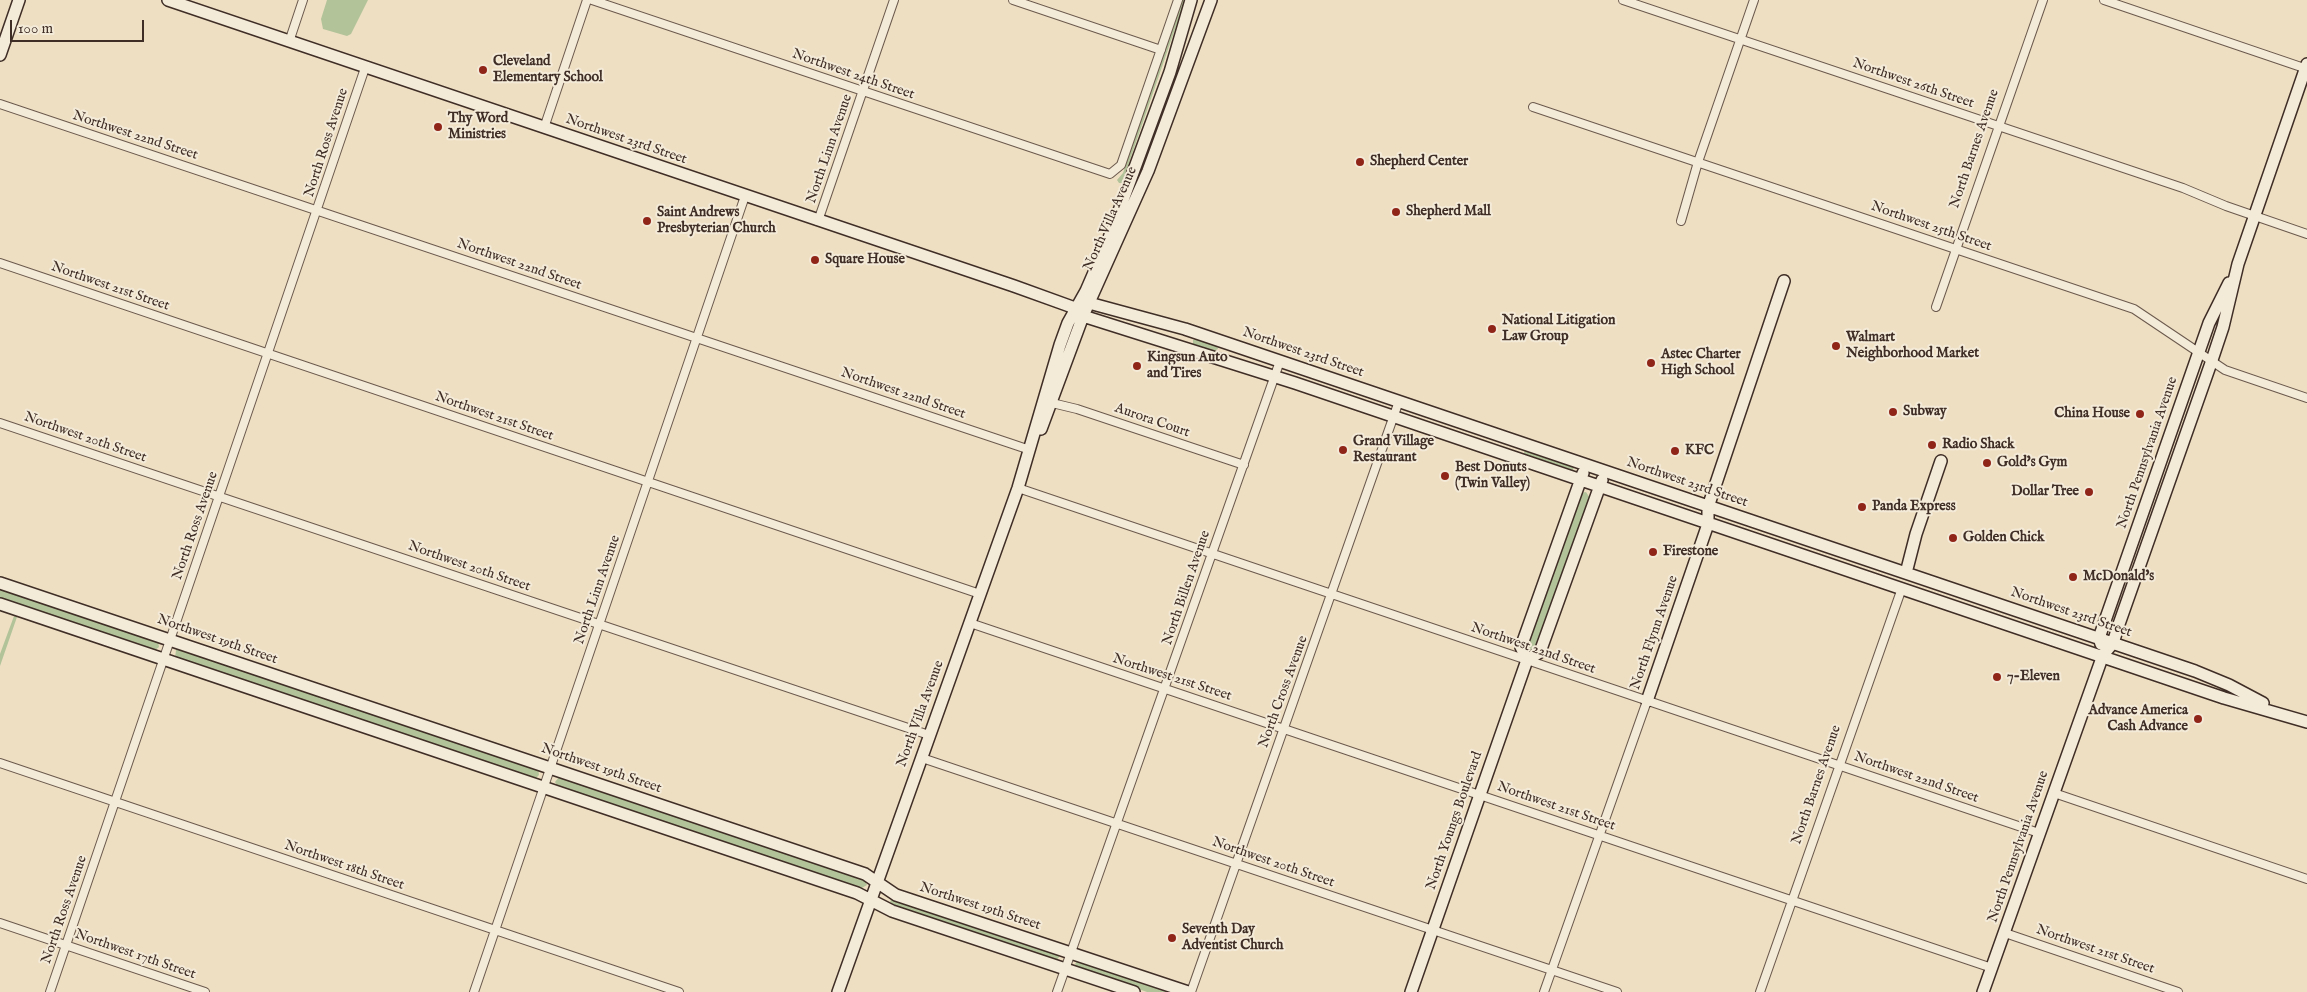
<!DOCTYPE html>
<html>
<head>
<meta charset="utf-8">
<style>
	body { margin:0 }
	#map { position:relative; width:2307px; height:992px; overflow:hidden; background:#eedfc3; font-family:"IM FELL English",serif }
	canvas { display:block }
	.scale { position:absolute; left:10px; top:20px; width:134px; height:22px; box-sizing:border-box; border:2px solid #3f2e26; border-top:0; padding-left:6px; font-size:15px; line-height:18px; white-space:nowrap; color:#3f2e26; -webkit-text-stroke:4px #f4ead8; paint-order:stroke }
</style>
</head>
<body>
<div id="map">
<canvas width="2307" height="992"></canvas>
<div class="scale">100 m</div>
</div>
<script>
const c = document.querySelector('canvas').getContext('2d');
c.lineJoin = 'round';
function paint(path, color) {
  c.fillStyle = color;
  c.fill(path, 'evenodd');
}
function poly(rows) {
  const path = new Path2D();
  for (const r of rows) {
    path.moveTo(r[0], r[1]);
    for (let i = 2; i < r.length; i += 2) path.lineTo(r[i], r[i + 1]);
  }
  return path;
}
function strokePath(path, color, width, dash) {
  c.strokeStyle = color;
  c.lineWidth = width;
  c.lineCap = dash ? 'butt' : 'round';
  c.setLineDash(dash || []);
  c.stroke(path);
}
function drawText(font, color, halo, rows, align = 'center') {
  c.font = font + ' "IM FELL English",serif';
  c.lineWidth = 4;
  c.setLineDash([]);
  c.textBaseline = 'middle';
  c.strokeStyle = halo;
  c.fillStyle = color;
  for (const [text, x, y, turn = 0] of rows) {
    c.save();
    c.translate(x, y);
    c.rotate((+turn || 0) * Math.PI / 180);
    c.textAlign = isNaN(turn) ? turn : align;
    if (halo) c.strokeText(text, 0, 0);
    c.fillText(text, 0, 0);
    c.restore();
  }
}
const green = poly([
	[327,0,368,0,351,34,347,36,323,29,321,19],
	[1182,0,1185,0,1122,183,1119,183,1117,180,1123,173],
	[1176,79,1178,80,1122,224,1128,194],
	[1196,339,1217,346,1218,349,1214,351,1193,345,1193,340],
	[1525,448,1575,465,1573,470,1524,454],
	[1586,492,1590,498,1535,655,1524,651,1581,493],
	[0,587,158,641,159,647,154,651,0,599],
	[14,616,17,617,0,666,0,654],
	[178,648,538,768,539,775,535,779,175,658,176,650],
	[559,777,863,877,867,885,860,889,558,787,555,782],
	[894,898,1059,954,1059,957,1056,961,893,907,890,901],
	[1078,960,1175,992,1147,992,1078,968,1075,964]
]);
const street = poly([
	[592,0,1110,174,1121,165,1178,0],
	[1013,0,1161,50],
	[1623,0,2183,188,2226,206,2307,234],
	[2104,0,2307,69],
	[289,42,303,0],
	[0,104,1030,450],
	[1533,107,2134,309,2225,370,2307,398],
	[544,128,587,0],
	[818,221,894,0],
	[1681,221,1698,162,1754,0],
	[0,263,980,594],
	[1936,307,2043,0],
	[1052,403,1077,409,1244,465],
	[0,423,929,735],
	[1018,488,2039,833],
	[970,623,1992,968],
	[922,758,1617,992],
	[0,763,679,992],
	[2054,793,2307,879],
	[0,923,205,992],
	[2005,933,2178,992],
	[50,992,365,68],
	[474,992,745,196],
	[1057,992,1280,361],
	[1191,992,1399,401],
	[1544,992,1647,701],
	[1760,992,1902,588]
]);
const secondary = poly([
	[168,0,1014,286,1075,308,1083,316,1295,383,2224,698,2307,722],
	[0,55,19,0],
	[1075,308,1089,303,1185,329,2195,671,2229,685,2263,703],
	[1041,429,1083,316,1148,171,1211,0],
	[1906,573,1916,534,1941,461],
	[0,583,865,874,896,895,1188,992],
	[0,604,857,893,892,911,1134,992],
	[2101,644,2099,638,2209,323,2229,283],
	[1527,660,1521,647,1583,473],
	[1647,701,1708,524,1708,507,1784,281],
	[838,992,1018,488,1060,345,1068,323,1086,291,1109,238,1170,72,1191,0],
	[1411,992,1527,660,1540,652,1602,480],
	[1983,992,2103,655,2113,643,2118,627,2211,363,2223,327,2238,264,2307,64]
]);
const markers = [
	[483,70,5,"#8f2418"],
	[438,127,5,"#8f2418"],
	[1360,162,5,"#8f2418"],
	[1396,212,5,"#8f2418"],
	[647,221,5,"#8f2418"],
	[815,260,5,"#8f2418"],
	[1492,329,5,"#8f2418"],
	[1836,346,5,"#8f2418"],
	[1651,363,5,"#8f2418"],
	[1137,366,5,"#8f2418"],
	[1893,412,5,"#8f2418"],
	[2140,414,5,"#8f2418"],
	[1932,445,5,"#8f2418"],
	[1343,450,5,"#8f2418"],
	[1675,451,5,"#8f2418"],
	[1987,463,5,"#8f2418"],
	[1445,476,5,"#8f2418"],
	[2089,492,5,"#8f2418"],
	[1862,507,5,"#8f2418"],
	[1953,538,5,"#8f2418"],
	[1653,552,5,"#8f2418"],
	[2073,577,5,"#8f2418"],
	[1997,677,5,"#8f2418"],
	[2198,719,5,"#8f2418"],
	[1172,938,5,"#8f2418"]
];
const poiNames = [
	["Cleveland",493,62],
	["Elementary School",493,78],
	["Thy Word",448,119],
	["Ministries",448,135],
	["Shepherd Center",1370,162],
	["Shepherd Mall",1406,212],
	["Saint Andrews",657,213],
	["Presbyterian Church",657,229],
	["Square House",825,260],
	["National Litigation",1502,321],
	["Law Group",1502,337],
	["Walmart",1846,338],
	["Neighborhood Market",1846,354],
	["Astec Charter",1661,355],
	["High School",1661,371],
	["Kingsun Auto",1147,358],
	["and Tires",1147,374],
	["Subway",1903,412],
	["China House",2130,414,"right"],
	["Grand Village",1353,442],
	["Restaurant",1353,458],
	["Radio Shack",1942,445],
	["KFC",1685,451],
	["Gold's Gym",1997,463],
	["Best Donuts",1455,468],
	["(Twin Valley)",1455,484],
	["Dollar Tree",2079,492,"right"],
	["Panda Express",1872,507],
	["Golden Chick",1963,538],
	["Firestone",1663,552],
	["McDonald's",2083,577],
	["7-Eleven",2007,677],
	["Advance America",2188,711,"right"],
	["Cash Advance",2188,727,"right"],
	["Seventh Day",1182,930],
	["Adventist Church",1182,946]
];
const streetNames = [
	["Northwest 24th Street",853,75,19],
	["Northwest 26th Street",1913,84,19],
	["Northwest 22nd Street",135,136,18],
	["Northwest 23rd Street",626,140,19],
	["North Ross Avenue",327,143,-72],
	["North Linn Avenue",830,149,-71],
	["North Barnes Avenue",1975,149,-71],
	["North Villa Avenue",1111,219,-66],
	["Northwest 25th Street",1931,227,19],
	["Northwest 22nd Street",519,265,19],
	["Northwest 21st Street",110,287,19],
	["Northwest 23rd Street",1303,353,19],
	["Northwest 22nd Street",903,394,19],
	["Northwest 21st Street",494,417,19],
	["Aurora Court",1152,421,19],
	["Northwest 20th Street",85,438,19],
	["North Pennsylvania Avenue",2148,453,-71],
	["Northwest 23rd Street",1687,483,19],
	["North Ross Avenue",196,526,-71],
	["Northwest 20th Street",469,567,19],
	["North Billen Avenue",1187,588,-71],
	["North Linn Avenue",598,590,-71],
	["Northwest 23rd Street",2071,613,19],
	["North Flynn Avenue",1655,633,-71],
	["Northwest 19th Street",217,640,19],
	["Northwest 22nd Street",1533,649,19],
	["Northwest 21st Street",1172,678,18],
	["North Cross Avenue",1284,692,-70],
	["North Villa Avenue",921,714,-70],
	["Northwest 19th Street",601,769,19],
	["Northwest 22nd Street",1916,778,19],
	["North Barnes Avenue",1817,785,-71],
	["Northwest 21st Street",1556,807,19],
	["North Youngs Boulevard",1455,821,-71],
	["North Pennsylvania Avenue",2019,847,-71],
	["Northwest 20th Street",1273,863,19],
	["Northwest 18th Street",344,866,19],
	["Northwest 19th Street",980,907,18],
	["North Ross Avenue",65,910,-71],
	["Northwest 21st Street",2095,950,19],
	["Northwest 17th Street",135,955,19]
];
paint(green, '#b2c399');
strokePath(street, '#6b5a4d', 10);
strokePath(secondary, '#3f2e26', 14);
strokePath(street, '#f4ead8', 8);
strokePath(secondary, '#f4ead8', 11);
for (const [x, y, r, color] of markers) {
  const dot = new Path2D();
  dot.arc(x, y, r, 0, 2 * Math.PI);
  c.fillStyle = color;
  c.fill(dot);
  strokePath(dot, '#f4ead8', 2);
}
drawText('bold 14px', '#3f2e26', '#f4ead8', poiNames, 'left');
drawText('14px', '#3f2e26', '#f4ead8', streetNames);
</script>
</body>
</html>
